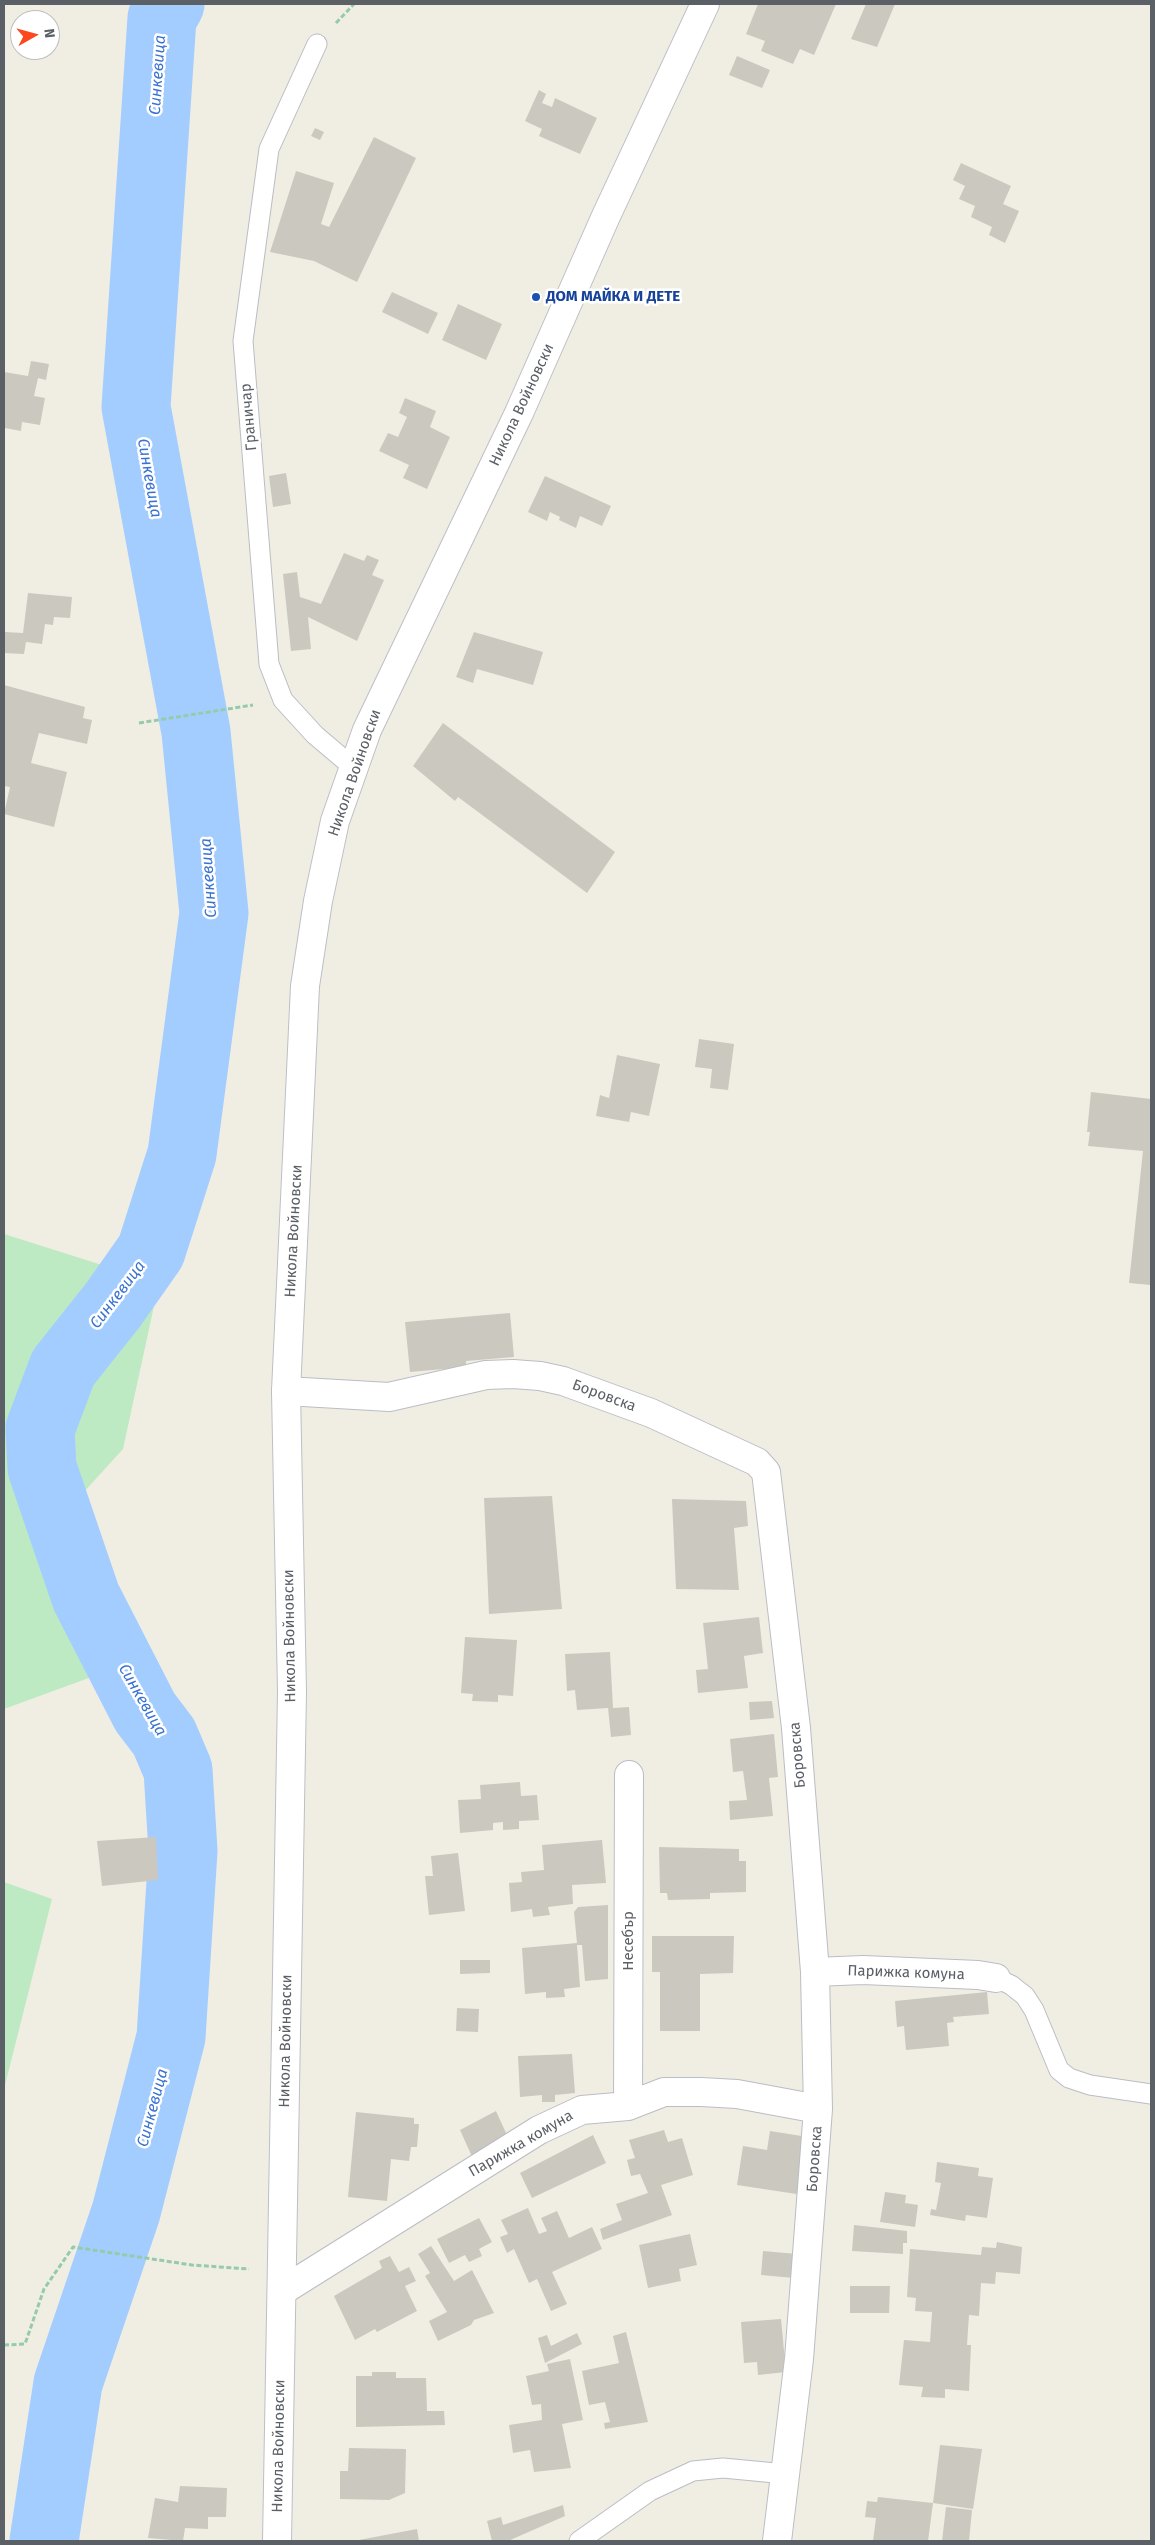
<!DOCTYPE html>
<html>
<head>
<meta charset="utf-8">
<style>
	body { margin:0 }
	#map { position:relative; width:1155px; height:2545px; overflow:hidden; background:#f0eee3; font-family:"Fira Sans",sans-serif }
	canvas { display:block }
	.frame { position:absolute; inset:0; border:5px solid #5b5f66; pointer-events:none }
	.north { position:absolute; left:10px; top:10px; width:50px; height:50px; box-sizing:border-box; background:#fff; border:1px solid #bdbfc2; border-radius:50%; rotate:83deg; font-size:14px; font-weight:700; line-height:20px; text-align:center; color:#5b5f66 }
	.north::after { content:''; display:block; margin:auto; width:18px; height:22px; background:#fb481e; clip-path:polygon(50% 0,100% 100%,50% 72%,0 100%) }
</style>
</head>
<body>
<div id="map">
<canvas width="1155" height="2545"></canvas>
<div class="frame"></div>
<div class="north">N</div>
</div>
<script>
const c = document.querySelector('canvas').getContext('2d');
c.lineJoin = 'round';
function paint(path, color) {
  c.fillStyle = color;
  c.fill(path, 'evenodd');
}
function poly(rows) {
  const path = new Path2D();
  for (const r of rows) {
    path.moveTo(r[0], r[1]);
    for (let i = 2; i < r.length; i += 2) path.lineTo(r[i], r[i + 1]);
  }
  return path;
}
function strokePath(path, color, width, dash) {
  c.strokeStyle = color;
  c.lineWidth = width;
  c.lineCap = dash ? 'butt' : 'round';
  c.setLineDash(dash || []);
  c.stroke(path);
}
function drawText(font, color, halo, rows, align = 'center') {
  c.font = font + ' "Fira Sans",sans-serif';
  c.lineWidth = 5;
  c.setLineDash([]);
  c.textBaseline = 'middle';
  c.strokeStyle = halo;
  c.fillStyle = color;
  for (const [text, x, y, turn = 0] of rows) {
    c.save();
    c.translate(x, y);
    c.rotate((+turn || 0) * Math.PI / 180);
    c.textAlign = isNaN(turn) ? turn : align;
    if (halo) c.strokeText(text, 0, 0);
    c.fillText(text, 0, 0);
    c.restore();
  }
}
const green = poly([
	[4,1234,159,1283,123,1449,83,1493,116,1630,97,1675,4,1709],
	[4,1882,52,1899,4,2089]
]);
const river = poly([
	[44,2541,68,2383,126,2212,171,2037,183,1851,178,1770,164,1737,145,1712,86,1597,42,1468,40,1429,63,1368,113,1305,151,1251,182,1154,214,913,196,732,136,407,162,18,170,4]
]);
const building = poly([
	[758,4,836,4,814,55,800,49,793,64,761,51,765,41,746,34],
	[866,4,895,4,877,47,851,39],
	[737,56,770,70,762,88,729,75],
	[539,90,546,94,542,103,552,107,555,98,597,118,580,154,539,136,542,129,525,121],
	[315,128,324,132,320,140,311,136],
	[374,137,416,158,357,282,314,261,270,252,296,171,334,183,321,224,329,227],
	[961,163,1011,186,1003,204,1019,211,1005,243,989,235,992,227,971,217,975,206,959,199,965,186,953,180],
	[392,292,438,313,428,334,382,312],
	[458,304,502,324,486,360,442,340],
	[31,361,49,364,46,380,38,378,34,396,45,398,40,425,22,422,21,431,5,428,4,372,28,376],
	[405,398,436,411,430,427,450,437,427,489,403,478,409,465,379,451,388,433,398,437,407,417,399,413],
	[286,473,291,504,273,507,269,476],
	[545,476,611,506,602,526,580,516,576,528,559,520,560,517,550,512,547,521,528,512],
	[344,553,364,561,367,555,379,560,372,575,384,580,357,641,308,617,311,649,291,651,283,574,297,572,300,597,321,604],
	[28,593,72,597,70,618,54,617,53,625,45,624,42,644,26,642,24,654,4,653,5,632,23,633],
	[474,632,543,652,533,685,477,669,473,683,456,677],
	[4,685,85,707,83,718,92,720,87,744,39,733,31,763,67,772,54,827,4,814,10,787,4,786],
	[443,723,615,852,587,893,458,797,455,801,413,766],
	[699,1039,734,1044,728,1090,710,1088,712,1069,695,1067],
	[617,1055,660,1064,649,1116,631,1112,629,1122,596,1116,600,1095,609,1098],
	[1091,1092,1151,1099,1151,1285,1129,1283,1143,1151,1088,1146,1090,1132,1087,1132],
	[510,1313,514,1357,466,1361,466,1367,410,1372,405,1322],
	[552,1496,562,1609,489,1614,484,1498],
	[672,1499,746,1501,748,1526,734,1528,739,1590,676,1589],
	[759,1617,763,1653,744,1656,748,1688,698,1693,696,1670,708,1669,703,1623],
	[465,1637,517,1640,513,1696,498,1695,498,1702,472,1701,473,1694,461,1693],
	[610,1652,613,1708,629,1707,631,1735,611,1737,608,1708,577,1710,575,1690,567,1691,565,1654],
	[772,1701,774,1718,750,1720,749,1702],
	[774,1734,778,1777,769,1778,773,1816,730,1820,729,1801,747,1800,743,1771,733,1772,730,1739],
	[520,1782,521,1796,537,1795,539,1820,519,1821,519,1829,503,1830,503,1822,493,1823,493,1830,460,1833,458,1800,481,1799,480,1785],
	[156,1837,158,1880,102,1886,97,1841],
	[602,1840,606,1883,572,1885,573,1904,548,1907,550,1915,533,1917,532,1909,511,1912,509,1883,522,1882,521,1872,544,1870,542,1845],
	[659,1847,739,1849,739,1861,746,1861,746,1892,710,1893,710,1899,668,1900,667,1893,660,1893],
	[458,1853,465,1911,429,1915,425,1876,433,1876,431,1856],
	[608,1905,608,1979,585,1981,582,1945,577,1945,580,1987,564,1989,565,1997,546,1998,546,1992,525,1994,522,1948,577,1943,574,1912,578,1907],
	[652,1936,734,1936,733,1973,700,1974,700,2031,660,2031,660,1972,652,1972],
	[460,1960,490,1960,490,1973,460,1974],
	[987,1992,989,2014,953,2017,954,2022,947,2023,949,2046,906,2050,904,2026,897,2027,895,2001],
	[457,2008,479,2009,478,2032,456,2031],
	[572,2054,575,2093,555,2095,555,2102,542,2102,542,2095,520,2097,518,2056],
	[496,2111,511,2144,474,2161,460,2130],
	[356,2112,414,2118,414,2124,419,2124,417,2147,411,2147,409,2161,391,2159,387,2201,348,2197],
	[664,2130,668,2142,682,2138,693,2175,661,2185,672,2215,603,2240,600,2229,622,2220,616,2204,648,2193,640,2174,631,2176,627,2160,635,2158,629,2140],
	[770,2131,808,2137,803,2195,737,2185,743,2146,767,2150],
	[593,2135,606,2163,532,2198,520,2173],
	[937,2162,979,2168,978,2176,993,2178,987,2218,966,2215,965,2221,930,2215,931,2209,936,2210,941,2183,935,2182],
	[885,2192,906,2195,905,2203,918,2205,915,2227,880,2222],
	[528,2208,539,2234,547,2231,541,2218,557,2211,569,2238,592,2227,602,2249,552,2272,567,2304,551,2311,537,2279,529,2283,514,2249,507,2253,500,2237,508,2234,501,2220],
	[479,2218,492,2242,479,2249,482,2256,469,2262,465,2255,449,2263,437,2239],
	[854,2225,907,2231,907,2243,903,2243,903,2254,852,2251],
	[690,2234,697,2265,679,2269,681,2281,648,2288,639,2245],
	[997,2242,1022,2247,1020,2274,996,2272,995,2284,981,2283,979,2316,969,2315,967,2345,971,2345,969,2391,945,2389,945,2398,921,2397,923,2387,899,2385,904,2340,930,2342,932,2312,915,2311,916,2298,907,2297,910,2249,981,2255,982,2247,996,2248],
	[431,2246,454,2281,472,2270,494,2313,474,2320,471,2325,438,2341,429,2321,447,2312,425,2276,430,2273,418,2254],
	[763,2251,797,2254,794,2278,761,2275],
	[390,2256,399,2272,409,2267,416,2281,405,2286,417,2311,377,2332,375,2329,355,2340,334,2296,382,2268,379,2261],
	[850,2286,890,2286,889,2313,850,2313],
	[781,2319,786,2372,758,2375,757,2362,744,2363,741,2322],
	[626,2332,648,2422,605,2429,604,2423,610,2422,605,2402,589,2405,582,2371,619,2363,613,2336],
	[577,2333,582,2344,545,2363,538,2338,547,2335,551,2346],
	[570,2359,583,2420,562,2424,571,2468,534,2472,530,2450,513,2453,509,2425,542,2420,541,2404,532,2405,526,2376,549,2371,547,2364],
	[372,2372,396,2372,396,2378,426,2378,427,2411,444,2411,445,2425,356,2427,356,2376,372,2376],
	[940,2445,982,2449,973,2509,933,2503,928,2541,873,2541,876,2518,865,2517,867,2501,877,2502,878,2497,933,2503],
	[349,2448,406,2449,405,2493,389,2500,340,2499,340,2471,348,2471],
	[180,2486,227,2488,226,2517,208,2517,208,2529,185,2528,183,2541,148,2538,155,2498,178,2502],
	[563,2505,565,2516,508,2541,492,2541,487,2521,501,2517,503,2525],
	[946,2507,972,2510,969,2541,942,2541],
	[417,2529,419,2541,360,2541,359,2540]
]);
const path = poly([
	[336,23,354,4],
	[139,723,253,705],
	[4,2345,25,2344,44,2289,73,2247,192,2265,249,2269]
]);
const lane = poly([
	[317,44,269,149,243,341,269,664,283,700,315,735,354,768],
	[996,1978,1011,1985,1025,1996,1034,2010,1059,2070,1069,2078,1090,2085,1151,2094],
	[579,2541,650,2491,693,2471,723,2468,786,2474]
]);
const street = poly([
	[286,1391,389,1397,486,1375,513,1374,540,1376,563,1381,651,1413,757,1462,766,1472,796,1728,815,1972,818,2109,799,2359,777,2541],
	[815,1972,863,1970,978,1975,996,1978],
	[628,2106,629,1775],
	[282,2291,539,2130,582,2110,628,2106,664,2092,701,2092,737,2094,818,2109]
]);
const secondary = poly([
	[277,2541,292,1692,286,1391,305,986,318,901,335,821,367,730,519,413,606,216,705,4]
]);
const markers = [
	[536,297,5,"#1a4fb4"]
];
const transitNames = [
	["ДОМ МАЙКА И ДЕТЕ",546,297]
];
const streetNames = [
	["Никола Войновски",522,405,-65],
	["Граничар",249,417,-95],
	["Никола Войновски",355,773,-71],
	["Никола Войновски",294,1231,-87],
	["Боровска",604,1396,20],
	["Никола Войновски",290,1636,-91],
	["Боровска",798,1755,-95],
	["Несебър",629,1941,-90],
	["Парижка комуна",906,1973,2],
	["Никола Войновски",286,2041,-89],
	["Парижка комуна",521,2144,-30],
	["Боровска",815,2159,-86],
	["Никола Войновски",279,2446,-89]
];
const waterNames = [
	["Синкевица",158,75,-86],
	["Синкевица",149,478,80],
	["Синкевица",209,878,-94],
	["Синкевица",118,1295,-53],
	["Синкевица",142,1700,60],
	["Синкевица",153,2108,-75]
];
paint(green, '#bdeac2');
strokePath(river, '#a4cdff', 69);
paint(building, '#cbc8c0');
strokePath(lane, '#bbbdc4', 21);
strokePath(street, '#bbbdc4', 30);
strokePath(secondary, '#bcbfc6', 30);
strokePath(path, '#95cbab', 3, [5, 2.5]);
strokePath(lane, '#fff', 19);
strokePath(street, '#fff', 28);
strokePath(secondary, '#fff', 28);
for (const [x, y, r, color] of markers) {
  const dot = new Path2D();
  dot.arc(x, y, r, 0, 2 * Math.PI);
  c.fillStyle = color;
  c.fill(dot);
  strokePath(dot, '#fff', 2);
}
drawText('bold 15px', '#164399', '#fff', transitNames, 'left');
drawText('15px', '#5b5f66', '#fff', streetNames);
drawText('italic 16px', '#3a72d0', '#fff', waterNames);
</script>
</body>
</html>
